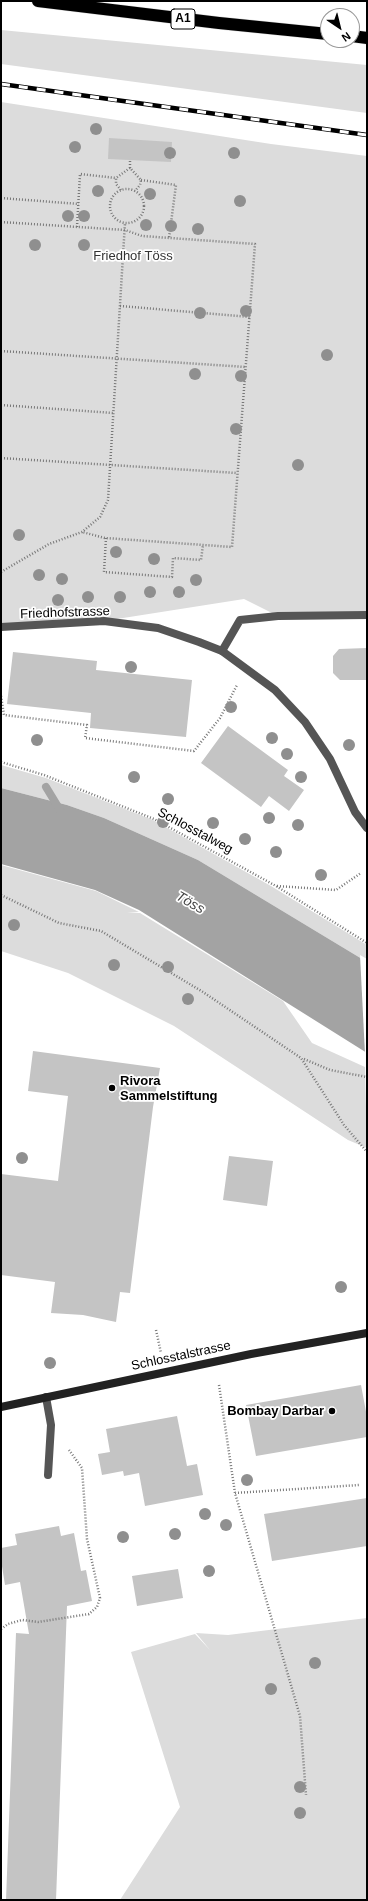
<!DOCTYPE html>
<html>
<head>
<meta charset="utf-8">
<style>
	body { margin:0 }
	#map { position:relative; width:368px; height:1901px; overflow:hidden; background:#fff; font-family:Arial,sans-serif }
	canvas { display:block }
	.frame { position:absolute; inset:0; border:2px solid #000; pointer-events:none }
	.north { position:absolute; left:320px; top:8px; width:40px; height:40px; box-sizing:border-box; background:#fff; border:1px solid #999; border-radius:50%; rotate:145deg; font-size:11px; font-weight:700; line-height:16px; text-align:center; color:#000 }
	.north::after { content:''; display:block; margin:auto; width:14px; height:18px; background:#000; clip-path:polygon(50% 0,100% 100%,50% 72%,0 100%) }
</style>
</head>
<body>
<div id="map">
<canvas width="368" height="1901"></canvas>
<div class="frame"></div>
<div class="north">N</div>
</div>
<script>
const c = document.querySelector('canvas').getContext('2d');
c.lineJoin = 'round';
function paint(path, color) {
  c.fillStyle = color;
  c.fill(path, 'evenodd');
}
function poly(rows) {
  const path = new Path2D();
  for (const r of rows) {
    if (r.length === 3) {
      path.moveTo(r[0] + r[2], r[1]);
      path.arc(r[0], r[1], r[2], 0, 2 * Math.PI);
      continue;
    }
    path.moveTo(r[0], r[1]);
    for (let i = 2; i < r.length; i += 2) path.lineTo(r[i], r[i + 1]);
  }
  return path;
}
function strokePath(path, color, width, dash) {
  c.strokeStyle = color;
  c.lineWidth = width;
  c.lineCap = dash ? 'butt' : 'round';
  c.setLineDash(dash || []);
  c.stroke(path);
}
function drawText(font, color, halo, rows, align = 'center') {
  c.font = font + ' Arial,sans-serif';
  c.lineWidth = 3.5;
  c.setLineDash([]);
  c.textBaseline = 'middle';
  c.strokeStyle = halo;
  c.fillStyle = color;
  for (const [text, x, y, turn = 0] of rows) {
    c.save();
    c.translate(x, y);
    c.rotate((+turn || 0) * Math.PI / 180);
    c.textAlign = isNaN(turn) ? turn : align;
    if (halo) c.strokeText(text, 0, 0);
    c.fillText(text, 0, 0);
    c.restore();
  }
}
const green = poly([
	[1,30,367,65,367,113,1,64],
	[1,102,271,144,367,156,367,615,278,616,244,599,104,621,1,627],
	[1,765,46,778,153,820,271,886,367,945,367,962,198,860,104,818,67,805,1,788],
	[1,865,96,891,139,912,127,913,140,913,283,1001,312,1043,365,1067,367,1148,348,1140,174,1026,68,973,1,951],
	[367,1618,367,1900,120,1900,180,1807,131,1652,195,1634,210,1650,196,1633,228,1635]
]);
const water = poly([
	[1,788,67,805,104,818,198,860,367,962,367,1053,139,910,95,890,1,864]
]);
const pier = poly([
	[360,955,367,959,367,1055,365,1054]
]);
const stream = poly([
	[46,787,60,810]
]);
const building = poly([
	[109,138,172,142,171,162,108,159],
	[367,648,367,680,340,680,333,673,333,656,339,649],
	[13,652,97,661,96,670,192,680,186,737,90,728,91,713,7,704],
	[228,726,288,770,284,776,304,790,289,811,269,796,261,807,201,763],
	[33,1051,160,1068,153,1107,130,1293,120,1292,116,1322,83,1315,51,1313,55,1282,1,1275,1,1174,58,1181,68,1096,28,1091],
	[229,1156,273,1161,267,1206,223,1200],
	[361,1385,367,1417,367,1437,256,1456,246,1405],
	[177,1416,187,1466,197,1464,203,1495,145,1506,139,1473,124,1476,123,1471,102,1475,98,1454,110,1452,106,1429],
	[367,1498,367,1546,272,1561,264,1514],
	[59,1526,61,1536,74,1533,81,1571,86,1570,92,1601,67,1606,56,1900,6,1900,16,1633,29,1634,20,1582,5,1585,1,1560,1,1548,17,1545,15,1534],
	[178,1569,183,1598,137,1606,132,1576]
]);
const path = poly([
	[130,168,130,160],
	[141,180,176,185,169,238],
	[127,206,17],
	[121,190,116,184,116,178,130,168,141,180,140,185,135,191],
	[1,198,79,204],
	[1,222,125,230,142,236,255,244,232,547,105,538,82,532],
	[77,227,80,174,116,178],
	[120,306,250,317],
	[1,351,246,367],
	[1,405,113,413],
	[1,458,237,473],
	[106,538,104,572,172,577,173,558,201,560,203,545],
	[1,572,49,544,82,532,100,517,108,500,125,223],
	[1,696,4,715,87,725,85,738,194,751,220,718,237,685],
	[1,762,44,775,154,819,276,886,367,943],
	[277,886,336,890,361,873],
	[1,895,59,923,101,931,203,992,301,1058,344,1125,367,1152],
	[304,1059,330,1070,367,1077],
	[156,1330,161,1353],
	[219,1385,235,1493,300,1716,306,1795],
	[235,1493,359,1485],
	[1,1629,8,1624,22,1620,38,1622,89,1614,97,1607,100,1598,87,1539,82,1468,69,1450]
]);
const lane = poly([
	[222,651,240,620,278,616,367,615],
	[46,1397,51,1425,48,1475]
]);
const street = poly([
	[1,627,104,621,158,628,199,642,222,651,275,690,305,722,330,759,355,812,367,828]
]);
const secondary = poly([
	[1,1407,251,1354,367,1333]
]);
const highway = poly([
	[38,1,219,23,328,34],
	[352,36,367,38]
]);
const rail = poly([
	[1,84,367,135]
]);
const trees = [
	[96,129],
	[75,147],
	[170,153],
	[234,153],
	[98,191],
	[150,194],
	[240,201],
	[68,216],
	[84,216],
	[146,225],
	[171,226],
	[198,229],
	[35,245],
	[84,245],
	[246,311],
	[200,313],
	[327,355],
	[195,374],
	[241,376],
	[236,429],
	[298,465],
	[19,535],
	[116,552],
	[154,559],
	[39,575],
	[62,579],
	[196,580],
	[150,592],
	[179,592],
	[88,597],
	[120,597],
	[58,600],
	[131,667],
	[231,707],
	[272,738],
	[37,740],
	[349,745],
	[287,754],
	[134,777],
	[301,777],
	[168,799],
	[269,818],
	[163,822],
	[213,823],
	[298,825],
	[245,839],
	[276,852],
	[321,875],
	[14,925],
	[114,965],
	[168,967],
	[188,999],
	[22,1158],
	[341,1287],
	[50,1363],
	[247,1480],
	[205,1514],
	[226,1525],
	[175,1534],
	[123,1537],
	[209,1571],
	[315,1663],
	[271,1689],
	[300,1787],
	[300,1813]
];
const markers = [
	[112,1088,4,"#000"],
	[332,1411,4,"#000"]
];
const shields = [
	[183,19,24]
];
const shieldNames = [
	["A1",183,19]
];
const parkNames = [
	["Friedhof Töss",133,256]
];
const streetNames = [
	["Friedhofstrasse",65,613,-2],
	["Schlosstalweg",195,831,28],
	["Schlosstalstrasse",181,1356,-12]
];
const poiNames = [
	["Rivora",120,1081],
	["Sammelstiftung",120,1096],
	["Bombay Darbar",324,1411,"right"]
];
const waterNames = [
	["Töss",190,903,30]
];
paint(green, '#dcdcdc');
paint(water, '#a3a3a3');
paint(pier, '#fff');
strokePath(stream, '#a3a3a3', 8);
paint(building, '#c4c4c4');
strokePath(highway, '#dbdbdb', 13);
strokePath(path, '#777', 2.5, [1, 2]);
strokePath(lane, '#555', 8);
strokePath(street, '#555', 8);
strokePath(secondary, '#222', 8);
strokePath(highway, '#000', 12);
strokePath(rail, '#000', 4.5);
strokePath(rail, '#fff', 3, [9]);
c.fillStyle = '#8f8f8f';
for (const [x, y] of trees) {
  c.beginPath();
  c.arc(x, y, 6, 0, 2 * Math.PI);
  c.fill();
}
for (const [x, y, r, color] of markers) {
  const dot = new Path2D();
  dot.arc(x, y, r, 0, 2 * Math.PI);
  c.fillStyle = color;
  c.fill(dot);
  strokePath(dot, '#fff', 1.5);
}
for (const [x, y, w] of shields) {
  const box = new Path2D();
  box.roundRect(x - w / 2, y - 10, w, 20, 3);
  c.fillStyle = '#fff';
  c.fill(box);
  strokePath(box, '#000', 1);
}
drawText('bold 12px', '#000', null, shieldNames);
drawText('13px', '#333', '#fff', parkNames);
drawText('13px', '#000', '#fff', streetNames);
drawText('bold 13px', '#000', '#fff', poiNames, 'left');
drawText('italic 14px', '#444', '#fff', waterNames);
</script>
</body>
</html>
